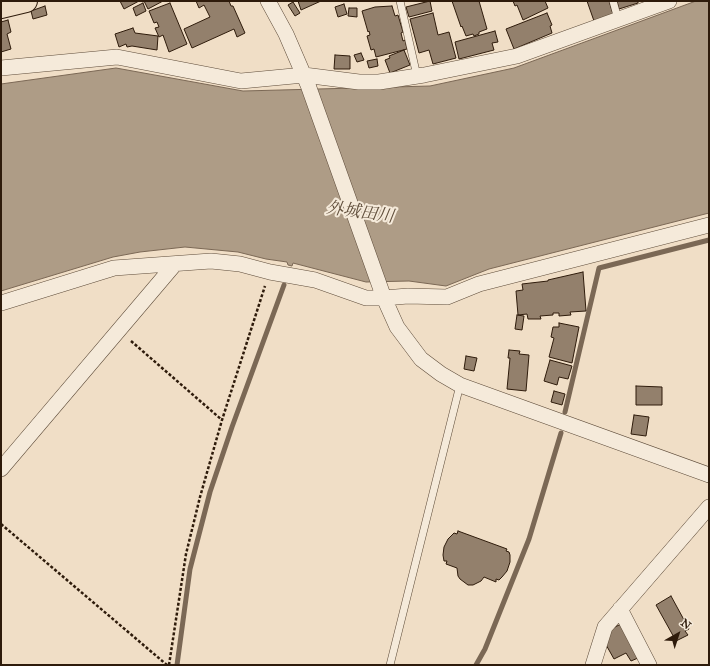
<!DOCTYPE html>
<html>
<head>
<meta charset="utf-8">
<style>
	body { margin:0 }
	#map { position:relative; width:710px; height:666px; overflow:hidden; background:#f0dec6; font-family:"IM FELL Great Primer",serif }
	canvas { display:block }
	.frame { position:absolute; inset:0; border:2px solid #2e1b0b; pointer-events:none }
	.north { position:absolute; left:658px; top:614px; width:40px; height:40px; -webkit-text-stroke:3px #f5eada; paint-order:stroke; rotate:39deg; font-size:11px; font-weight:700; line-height:16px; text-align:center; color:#2e1b0b }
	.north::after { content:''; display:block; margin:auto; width:14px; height:18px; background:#2e1b0b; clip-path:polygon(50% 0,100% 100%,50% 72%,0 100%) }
</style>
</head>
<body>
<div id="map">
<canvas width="710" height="666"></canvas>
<div class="frame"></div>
<div class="north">N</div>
</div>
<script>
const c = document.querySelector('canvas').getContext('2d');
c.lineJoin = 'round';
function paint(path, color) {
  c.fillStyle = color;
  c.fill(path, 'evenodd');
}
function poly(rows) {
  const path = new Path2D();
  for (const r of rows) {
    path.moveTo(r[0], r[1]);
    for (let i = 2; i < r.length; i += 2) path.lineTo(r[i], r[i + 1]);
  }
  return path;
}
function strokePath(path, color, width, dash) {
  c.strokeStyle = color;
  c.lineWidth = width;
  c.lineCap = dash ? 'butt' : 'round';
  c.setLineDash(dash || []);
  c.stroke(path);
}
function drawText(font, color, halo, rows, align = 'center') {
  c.font = font + ' "IM FELL Great Primer","Noto Serif JP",serif';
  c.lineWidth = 4;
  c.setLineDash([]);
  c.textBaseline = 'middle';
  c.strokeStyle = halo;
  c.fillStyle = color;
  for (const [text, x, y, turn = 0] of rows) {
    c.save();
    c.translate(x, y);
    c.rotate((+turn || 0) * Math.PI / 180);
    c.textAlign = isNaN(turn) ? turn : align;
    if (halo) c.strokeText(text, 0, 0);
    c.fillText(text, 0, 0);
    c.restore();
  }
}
const water = poly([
	[696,1,709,1,709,213,489,269,446,286,409,281,366,282,293,263,292,266,288,265,287,262,266,259,238,252,185,247,140,252,113,257,1,291,1,84,116,68,243,91,430,86,514,68,696,1]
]);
const stream = poly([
	[565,412,599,268,709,240],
	[177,665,190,569,210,492,232,427,284,285],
	[476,665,485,649,529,539,561,433]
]);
const building = poly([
	[120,1,139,1,124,9,120,1],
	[144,1,163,1,148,9,144,1],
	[196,1,229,1,231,6,233,6,245,33,237,37,234,29,192,48,184,29,210,17,204,5,199,8,196,1],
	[298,1,321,1,301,10,298,1],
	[430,1,432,11,409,17,406,7,430,1],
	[452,1,479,1,487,29,479,32,479,34,474,36,473,34,466,36,462,26,461,27,452,1],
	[513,1,545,1,548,8,523,20,517,5,515,6,513,1],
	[587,1,609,1,613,14,594,21,587,1],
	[617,1,638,1,638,3,619,9,617,1],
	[293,2,300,13,295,16,288,5,293,2],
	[143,3,146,11,136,16,133,8,143,3],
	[170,3,187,44,169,52,163,35,159,37,155,28,159,27,157,22,154,23,149,11,170,3],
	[344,4,347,14,338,17,335,7,344,4],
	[45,6,47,15,33,19,31,11,45,6],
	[392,6,395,16,398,15,403,32,401,33,403,41,405,40,407,49,376,57,374,49,371,50,367,36,370,35,369,31,368,32,362,11,375,7,392,6],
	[349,8,357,8,357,17,348,16,349,8],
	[433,13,438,35,449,32,456,58,433,64,429,50,419,53,410,19,433,13],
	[547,13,552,25,550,26,552,33,514,49,506,29,547,13],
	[8,20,11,32,7,34,11,49,1,52,1,22,8,20],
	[133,28,135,33,158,36,157,50,132,46,127,47,126,44,119,47,115,34,133,28],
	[495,31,498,42,492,43,494,50,459,59,455,42,495,31],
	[404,50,410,65,390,73,385,60,390,58,389,56,404,50],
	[361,53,364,60,357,62,354,55,361,53],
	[335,55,350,56,350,69,334,69,335,55],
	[377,59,378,66,369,68,367,61,377,59],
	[583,272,586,311,570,312,571,315,559,316,559,313,553,313,553,315,540,316,541,319,528,319,527,314,518,315,516,291,523,290,522,284,548,281,548,280,583,272],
	[517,315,524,316,522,330,515,329,517,315],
	[559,323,579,327,572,363,549,357,554,338,551,337,553,327,559,327,559,323],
	[509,350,520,351,519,354,529,355,526,391,507,389,510,358,508,358,509,350],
	[466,356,477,358,474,371,464,369,466,356],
	[550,360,572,366,568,379,559,377,557,385,544,381,550,360],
	[636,386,662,387,662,405,636,405,636,386],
	[554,391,565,394,562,405,551,402,554,391],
	[634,415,649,417,646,436,631,434,634,415],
	[458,531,507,549,506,551,509,552,510,555,510,562,507,571,502,577,499,580,496,579,496,582,484,577,481,581,473,585,468,585,460,579,458,576,457,568,446,564,447,561,444,561,443,555,444,547,448,539,454,533,457,534,458,531],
	[671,596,689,629,685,631,688,635,676,641,656,605,671,596],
	[621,624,638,658,631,661,626,653,614,659,605,643,609,630,621,624]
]);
const path = poly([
	[131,341,222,420],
	[1,524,167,665],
	[169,665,186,554,200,497,222,420,265,286]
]);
const lane = poly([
	[400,1,417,76],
	[613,1,618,19],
	[390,665,460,385]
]);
const street = poly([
	[268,1,286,34,308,85,384,298,397,327,421,359,441,374,460,385,709,475],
	[1,68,117,57,241,81,304,75,359,82,379,82,424,75,517,56,669,1],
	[381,290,384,298,408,296,447,297,479,284,709,225],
	[1,303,114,268,211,261,240,264,270,272,315,280,366,298,384,298],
	[1,469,175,264],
	[620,609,649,665],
	[593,665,605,627,709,507]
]);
const primary = poly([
	[1,7,26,1]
]);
const waterNames = [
	["外城田川",360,213,8]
];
paint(water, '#ae9c86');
strokePath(water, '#7b6855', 1);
strokePath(stream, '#7b6855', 5);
paint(building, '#93806c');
strokePath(building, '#2e1b0b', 1);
strokePath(lane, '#5e4c3a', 8);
strokePath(street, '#5e4c3a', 16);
strokePath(primary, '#2e1b0b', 24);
strokePath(path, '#2e1b0b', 2.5, [3, 2]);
strokePath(lane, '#f5eada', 7);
strokePath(street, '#f5eada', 15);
strokePath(primary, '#f0dec6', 22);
drawText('italic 17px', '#614f3c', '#f5eada', waterNames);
</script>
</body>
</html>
